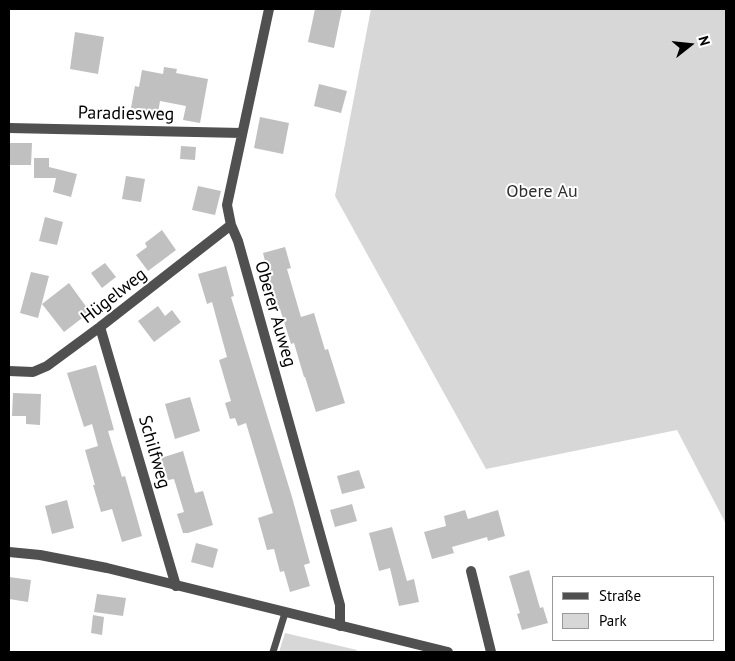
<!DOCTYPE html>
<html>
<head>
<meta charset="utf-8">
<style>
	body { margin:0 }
	#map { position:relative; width:735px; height:661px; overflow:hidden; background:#fff; font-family:"PT Sans",sans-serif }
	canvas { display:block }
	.frame { position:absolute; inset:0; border:10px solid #000; pointer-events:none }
	.legend { position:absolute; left:552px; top:576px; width:162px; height:65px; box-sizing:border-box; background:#fff; border:1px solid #999; margin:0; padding:6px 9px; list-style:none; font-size:15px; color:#000 }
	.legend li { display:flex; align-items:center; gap:10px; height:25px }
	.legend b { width:25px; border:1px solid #999 }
	.north { position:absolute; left:665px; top:20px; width:50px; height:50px; -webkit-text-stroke:4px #fff; paint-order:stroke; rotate:74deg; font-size:14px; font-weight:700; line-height:20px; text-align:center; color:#000 }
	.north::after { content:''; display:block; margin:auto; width:18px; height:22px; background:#000; clip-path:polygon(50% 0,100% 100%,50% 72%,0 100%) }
</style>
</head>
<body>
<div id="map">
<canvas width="735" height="661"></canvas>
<div class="frame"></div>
<ul class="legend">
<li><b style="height:6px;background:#505050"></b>Straße</li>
<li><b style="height:14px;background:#d7d7d7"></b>Park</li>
</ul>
<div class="north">N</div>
</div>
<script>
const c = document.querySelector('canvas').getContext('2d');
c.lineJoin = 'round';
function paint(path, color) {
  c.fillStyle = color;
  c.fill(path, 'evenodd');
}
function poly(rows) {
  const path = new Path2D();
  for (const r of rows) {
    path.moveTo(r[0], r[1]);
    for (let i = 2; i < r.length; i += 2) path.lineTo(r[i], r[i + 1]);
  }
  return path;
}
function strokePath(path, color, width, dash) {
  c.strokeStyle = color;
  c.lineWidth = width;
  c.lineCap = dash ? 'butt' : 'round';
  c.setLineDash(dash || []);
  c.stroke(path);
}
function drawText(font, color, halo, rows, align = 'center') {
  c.font = font + ' "PT Sans",sans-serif';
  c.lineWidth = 4;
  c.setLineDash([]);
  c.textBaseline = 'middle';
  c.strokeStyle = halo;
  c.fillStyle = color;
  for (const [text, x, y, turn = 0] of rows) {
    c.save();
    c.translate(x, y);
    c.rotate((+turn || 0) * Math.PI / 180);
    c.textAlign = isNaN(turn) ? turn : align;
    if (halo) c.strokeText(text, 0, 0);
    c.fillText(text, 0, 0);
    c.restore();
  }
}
const green = poly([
	[371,9,726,9,726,524,677,430,486,469,335,196],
	[285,633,357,650,356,652,279,652]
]);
const building = poly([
	[315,9,342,9,334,48,308,42],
	[75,32,104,37,98,74,70,69],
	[164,67,177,69,176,73,208,79,200,123,183,120,186,106,160,101,158,113,131,108,135,86,139,87,142,70,163,74],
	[319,84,347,91,341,113,314,106],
	[260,117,289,123,283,154,254,148],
	[9,143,32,143,31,165,9,165],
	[181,146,196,147,195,160,180,159],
	[34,158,49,158,49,167,77,174,71,197,53,192,56,178,34,178],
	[126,176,145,179,141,202,122,199],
	[198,186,221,191,215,215,192,210],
	[45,217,63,222,57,245,39,241],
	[162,230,176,250,148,271,136,255,147,247,145,243],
	[285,247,291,268,287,269,301,317,314,313,325,350,328,349,345,403,316,412,305,377,304,377,294,343,291,344,280,309,275,311,269,289,272,289,263,253],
	[105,263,116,277,102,288,91,273],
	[226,266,234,296,231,297,292,497,310,563,304,565,310,586,290,592,284,571,280,572,274,549,267,550,258,518,273,513,246,423,238,426,235,418,230,419,225,403,231,401,219,360,227,357,212,302,207,304,198,274],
	[31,272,49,276,38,318,20,313],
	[69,283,90,312,64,332,42,304],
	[158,306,165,316,172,310,181,322,154,342,138,321],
	[96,365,114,430,108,431,122,477,125,476,142,536,122,542,112,509,101,512,93,485,95,485,85,450,98,446,92,424,84,427,67,373],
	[13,393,41,394,40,425,26,424,26,416,12,416],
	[190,397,200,431,175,439,165,404],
	[183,451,195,493,203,491,213,525,188,533,183,533,177,514,184,512,174,479,168,480,161,458],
	[359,470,365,488,342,494,337,476],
	[67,500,74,528,52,534,45,506],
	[352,504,357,521,335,527,330,510],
	[465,510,468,519,498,510,505,536,488,541,487,537,452,547,454,553,432,559,424,532,446,526,444,516],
	[392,527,407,581,414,579,419,602,399,606,390,568,379,571,369,533],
	[196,543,218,549,213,568,191,562],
	[529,570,540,608,543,607,548,623,522,630,517,614,520,613,509,576],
	[9,577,31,580,28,602,9,599],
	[97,594,126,598,123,616,94,612],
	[93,615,104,617,102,635,91,633]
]);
const service = poly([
	[273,652,285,613]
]);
const minor = poly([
	[269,9,227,205,231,225,238,241,340,605,340,626],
	[9,128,242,133],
	[100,327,176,586],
	[9,371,33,372,47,366,100,327,231,225],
	[471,571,491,652]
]);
const tertiary = poly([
	[9,552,40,555,107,568,448,652]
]);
const streetNames = [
	["Paradiesweg",126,114,1],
	["Hügelweg",114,296,-38],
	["Oberer Auweg",275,314,74],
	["Schilfweg",154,452,74]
];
const parkNames = [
	["Obere Au",542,192]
];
paint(green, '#d7d7d7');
paint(building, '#c0c0c0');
strokePath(service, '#505050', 7);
strokePath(minor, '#505050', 10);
strokePath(tertiary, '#505050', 10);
drawText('18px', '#000', '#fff', streetNames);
drawText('18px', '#2e2e2e', '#fff', parkNames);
</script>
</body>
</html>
